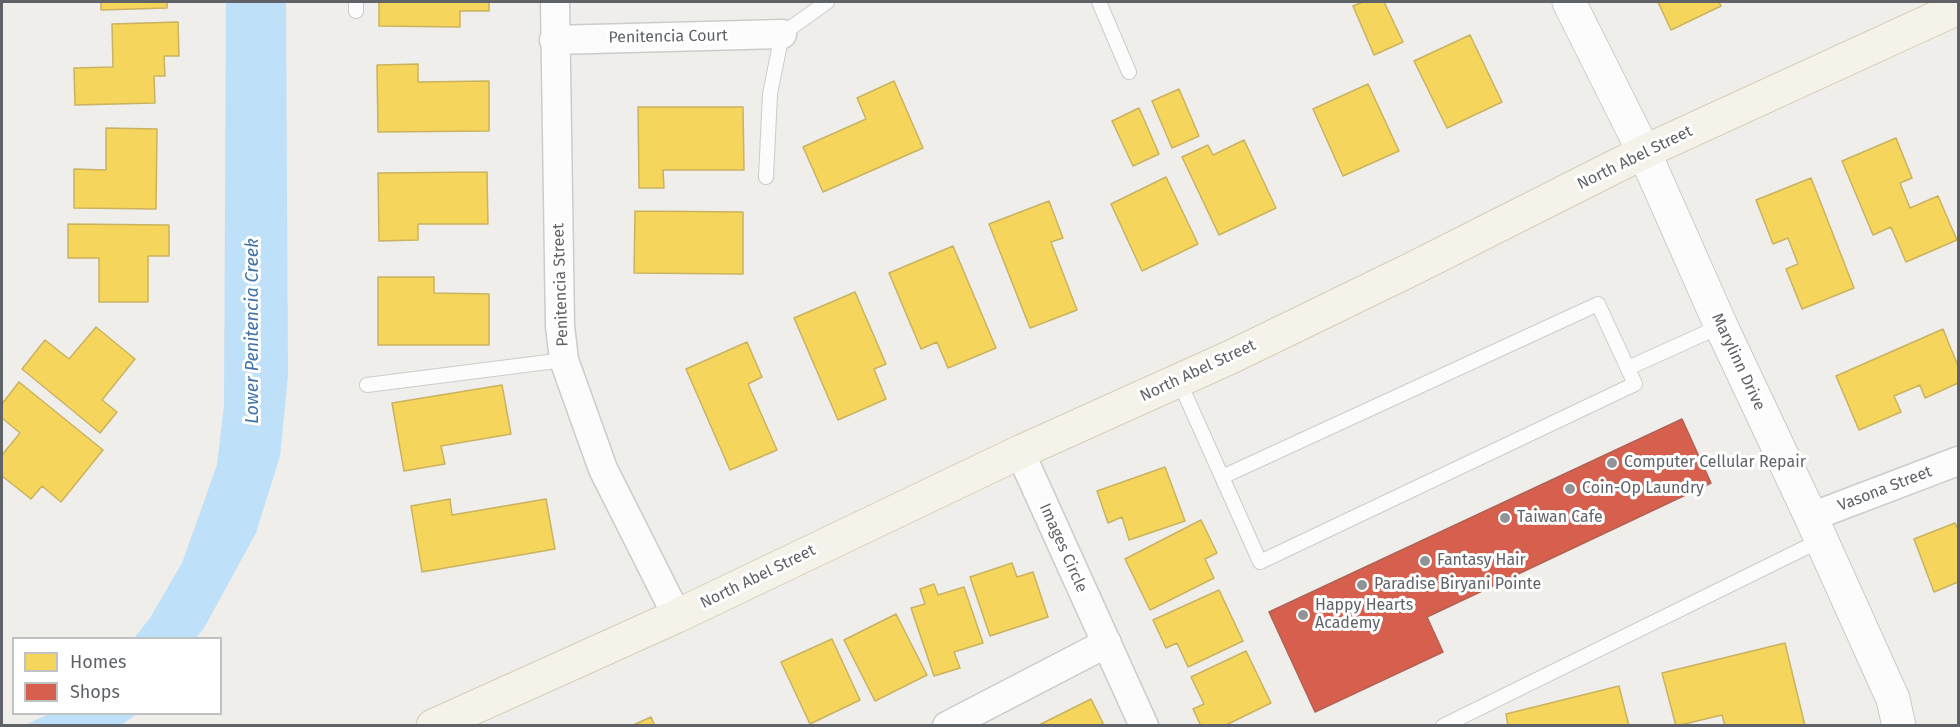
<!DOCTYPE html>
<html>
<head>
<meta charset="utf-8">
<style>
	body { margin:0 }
	#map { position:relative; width:1960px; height:727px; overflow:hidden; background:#efeeea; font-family:"Fira Sans",sans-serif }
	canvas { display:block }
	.frame { position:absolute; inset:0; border:3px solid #5f6368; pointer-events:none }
	.legend { position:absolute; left:12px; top:637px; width:210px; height:78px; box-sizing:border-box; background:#fff; border:2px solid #bfc1c3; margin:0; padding:8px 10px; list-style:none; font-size:18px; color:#5f6368 }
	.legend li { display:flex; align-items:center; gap:12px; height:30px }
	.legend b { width:30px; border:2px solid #bfc1c3 }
</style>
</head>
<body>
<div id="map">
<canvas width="1960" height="727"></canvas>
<div class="frame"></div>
<ul class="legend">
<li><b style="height:16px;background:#f6d55c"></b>Homes</li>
<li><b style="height:16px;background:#d6604d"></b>Shops</li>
</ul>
</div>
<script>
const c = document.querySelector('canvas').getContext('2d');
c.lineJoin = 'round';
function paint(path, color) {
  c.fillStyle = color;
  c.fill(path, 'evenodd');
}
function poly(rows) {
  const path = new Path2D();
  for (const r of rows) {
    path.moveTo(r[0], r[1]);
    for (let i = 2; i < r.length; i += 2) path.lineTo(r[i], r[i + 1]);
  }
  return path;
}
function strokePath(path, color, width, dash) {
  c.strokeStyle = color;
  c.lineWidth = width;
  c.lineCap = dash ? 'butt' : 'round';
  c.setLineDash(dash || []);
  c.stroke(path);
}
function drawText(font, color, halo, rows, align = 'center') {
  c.font = font + ' "Fira Sans",sans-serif';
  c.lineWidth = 6;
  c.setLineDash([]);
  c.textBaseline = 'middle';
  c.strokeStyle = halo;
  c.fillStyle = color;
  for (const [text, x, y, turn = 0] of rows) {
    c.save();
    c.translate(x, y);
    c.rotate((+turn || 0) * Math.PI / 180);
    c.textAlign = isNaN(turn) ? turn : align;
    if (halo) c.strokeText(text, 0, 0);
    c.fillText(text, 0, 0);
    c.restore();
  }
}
const water = poly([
	[226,2,286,2,288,376,280,456,256,533,204,628,196,638,134,638,150,618,182,563,217,465,224,405],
	[49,714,137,714,121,725,25,725]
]);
const homes = poly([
	[101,2,167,2,167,8,101,10,101,2],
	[379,2,489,2,489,11,460,11,460,27,379,26,379,2],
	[1363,2,1384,2,1403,42,1374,55,1353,6,1363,2],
	[1658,2,1719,2,1721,6,1671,30,1658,2],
	[178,22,179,56,164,56,165,76,154,76,155,103,75,105,74,68,113,67,112,24,178,22],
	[1470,35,1502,102,1447,128,1414,61,1470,35],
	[418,64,418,82,489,81,489,131,378,132,377,65,418,64],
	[894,81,923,148,823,192,803,147,866,119,857,98,894,81],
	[1368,84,1399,151,1343,176,1313,109,1368,84],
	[1179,89,1199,136,1172,148,1152,101,1179,89],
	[638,107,743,107,744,170,663,170,664,188,639,188,638,107],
	[1139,108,1159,154,1133,166,1112,121,1139,108],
	[106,128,157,129,156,209,74,208,74,169,106,170,106,128],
	[1896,138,1912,178,1900,183,1910,208,1938,196,1957,240,1906,262,1891,227,1873,235,1842,161,1896,138],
	[1244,140,1276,208,1219,235,1182,157,1208,145,1213,155,1244,140],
	[487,172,488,224,418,224,418,240,379,241,378,173,487,172],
	[1166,177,1198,244,1142,271,1111,204,1166,177],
	[1811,178,1854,288,1802,309,1786,269,1798,264,1788,238,1773,244,1756,200,1811,178],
	[1049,201,1063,238,1051,242,1077,310,1030,328,989,224,1049,201],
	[635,211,743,212,743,274,634,273,635,211],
	[68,224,169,225,169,256,148,256,148,302,99,302,99,258,68,258,68,224],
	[953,246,996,348,948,368,937,342,921,349,889,273,953,246],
	[378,277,434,277,434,293,489,294,489,345,378,345,378,277],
	[855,292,886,364,874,369,886,399,838,420,794,318,855,292],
	[96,327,135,359,102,400,117,412,100,433,22,369,45,340,69,359,96,327],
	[1943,329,1958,366,1958,383,1925,398,1920,385,1894,396,1901,412,1859,430,1836,376,1943,329],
	[747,342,762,377,748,384,777,450,730,470,686,369,747,342],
	[19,382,103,450,61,502,42,486,31,499,2,476,2,455,20,433,2,418,2,404,19,382],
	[502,385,511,434,441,446,445,464,404,471,392,403,502,385],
	[1165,467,1185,521,1129,540,1122,517,1108,523,1097,491,1165,467],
	[450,499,452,515,546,499,555,549,422,572,411,506,450,499],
	[1201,520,1217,553,1205,559,1214,578,1150,610,1125,559,1201,520],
	[1955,523,1958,529,1958,582,1934,592,1914,539,1955,523],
	[1012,563,1017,577,1033,572,1048,617,990,636,970,577,1012,563],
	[934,584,938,595,964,587,983,643,954,652,960,668,934,676,911,608,925,604,920,589,934,584],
	[1219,590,1243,641,1188,667,1177,643,1166,648,1153,620,1219,590],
	[896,614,927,675,875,701,844,640,896,614],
	[832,639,860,700,810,724,781,662,832,639],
	[1785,643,1805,726,1725,726,1722,715,1676,726,1662,673,1785,643],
	[1246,651,1271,703,1224,726,1201,726,1193,709,1204,704,1191,677,1246,651],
	[1619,686,1629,726,1508,726,1506,714,1619,686],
	[1091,699,1103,723,1099,726,1037,726,1091,699],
	[651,717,655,726,631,726,651,717]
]);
const shops = poly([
	[1682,419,1711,483,1427,617,1443,652,1315,712,1269,612,1682,419]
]);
const service = poly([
	[1099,2,1129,72],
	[356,11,356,2],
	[766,177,770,94,782,34,827,2],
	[1628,368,1721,326],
	[1179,381,1222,477,1260,562,1635,384,1598,304,1222,477],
	[367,385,564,360],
	[1443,726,1821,540]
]);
const minor = poly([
	[555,2,560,326,564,360,603,469,677,616],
	[554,40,782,34],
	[1020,452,1144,726],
	[1811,517,1958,461],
	[947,726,1107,643]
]);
const tertiary = poly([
	[1569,2,1644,152]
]);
const secondary = poly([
	[1644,152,1721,326,1811,517,1893,699,1899,726]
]);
const primary = poly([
	[433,726,677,616,1020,452,1233,356,1412,269,1644,152,1958,8]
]);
const markers = [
	[1612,463,6,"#919496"],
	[1570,489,6,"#919496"],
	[1505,518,6,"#919496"],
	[1425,561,6,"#919496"],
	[1362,585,6,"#919496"],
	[1303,615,6,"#919496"]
];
const streetNames = [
	["Penitencia Court",668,37,-1],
	["North Abel Street",1635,158,-26],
	["Penitencia Street",561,285,-92],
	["Marylinn Drive",1738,362,65],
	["North Abel Street",1198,371,-25],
	["Vasona Street",1885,489,-21],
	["Images Circle",1063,548,66],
	["North Abel Street",758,577,-26]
];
const poiNames = [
	["Computer Cellular Repair",1624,463],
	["Coin-Op Laundry",1582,489],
	["Taiwan Cafe",1517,518],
	["Fantasy Hair",1437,561],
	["Paradise Biryani Pointe",1374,585],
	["Happy Hearts",1315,606],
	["Academy",1315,624]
];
const waterNames = [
	["Lower Penitencia Creek",253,331,-90]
];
paint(water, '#bfe0f9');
paint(homes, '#f6d55c');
strokePath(homes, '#c9b360', 1.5);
paint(shops, '#d6604d');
strokePath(shops, '#b26155', 1.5);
strokePath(service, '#cbcccc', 16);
strokePath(minor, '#cbcccc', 31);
strokePath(tertiary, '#cbcccc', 35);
strokePath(secondary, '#cacacb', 35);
strokePath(primary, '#d7ceb8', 35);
strokePath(service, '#fdfcfc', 14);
strokePath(minor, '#fdfcfc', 28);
strokePath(tertiary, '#fdfcfc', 33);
strokePath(secondary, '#fdfcfc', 33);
strokePath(primary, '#f4f2e9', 33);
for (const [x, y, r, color] of markers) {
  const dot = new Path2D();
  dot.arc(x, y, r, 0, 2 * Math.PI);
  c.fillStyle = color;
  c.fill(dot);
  strokePath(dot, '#fff', 2);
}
drawText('16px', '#5f6368', '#fff', streetNames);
drawText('16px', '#5f6368', '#fff', poiNames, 'left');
drawText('italic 18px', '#4174aa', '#fff', waterNames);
</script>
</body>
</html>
